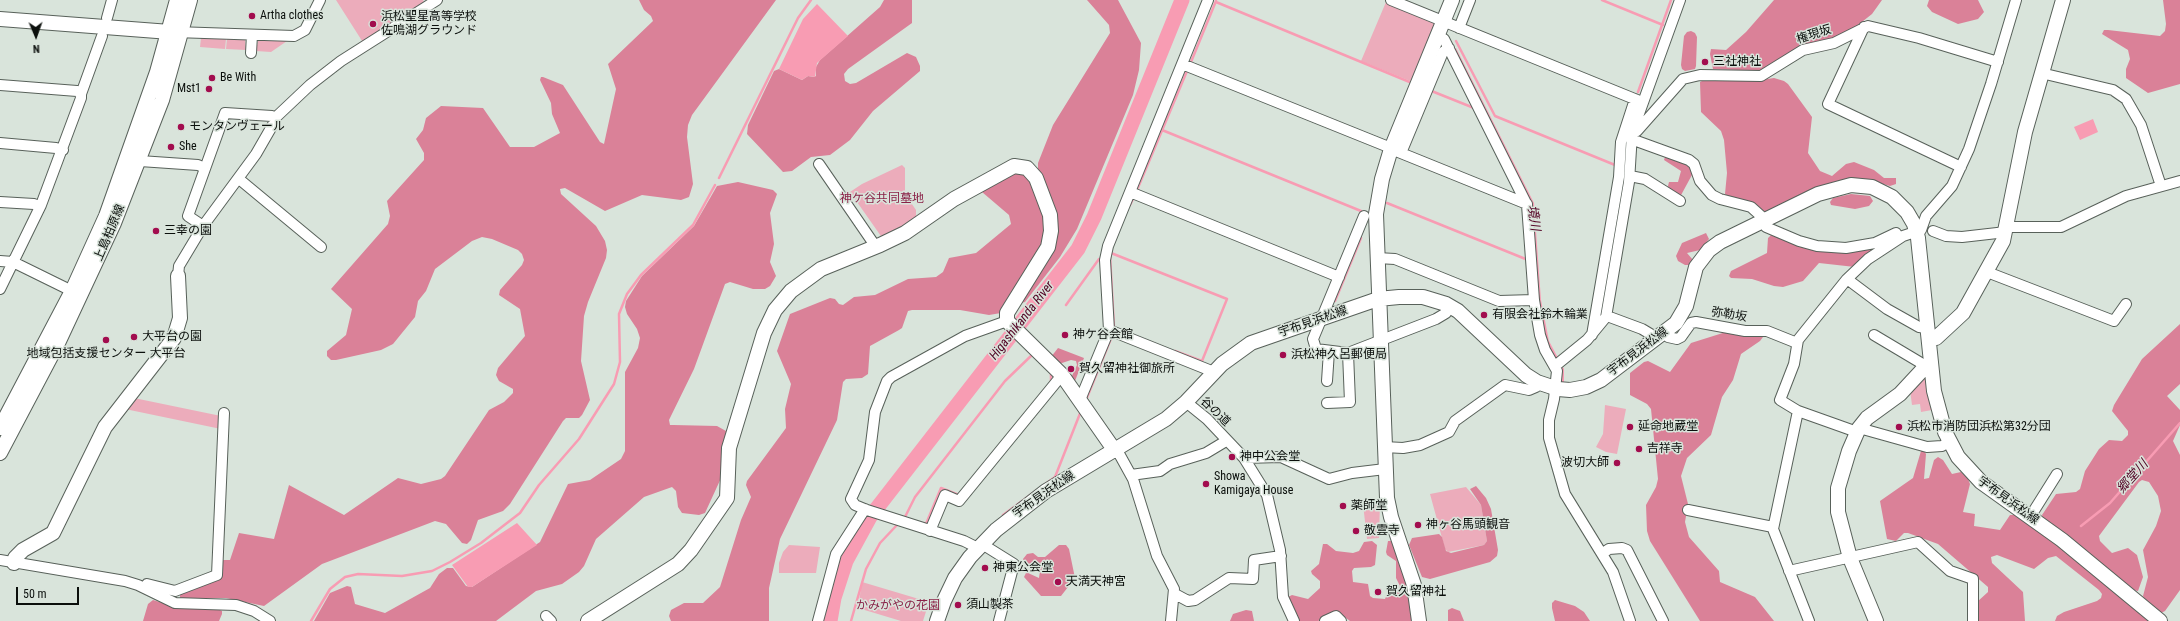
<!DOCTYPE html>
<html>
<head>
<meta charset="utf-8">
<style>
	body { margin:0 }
	#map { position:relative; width:2180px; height:621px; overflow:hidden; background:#d9e4db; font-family:"Roboto Condensed",sans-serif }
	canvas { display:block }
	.north { position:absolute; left:16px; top:16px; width:40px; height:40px; -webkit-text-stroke:3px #d9e4db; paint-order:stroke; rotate:178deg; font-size:11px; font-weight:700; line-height:16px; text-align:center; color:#0b0f0c }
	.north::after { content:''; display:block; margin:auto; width:14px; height:18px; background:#0b0f0c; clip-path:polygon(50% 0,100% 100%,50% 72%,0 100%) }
	.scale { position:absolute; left:16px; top:587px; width:63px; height:18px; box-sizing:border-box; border:2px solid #0b0f0c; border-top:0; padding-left:5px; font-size:12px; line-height:14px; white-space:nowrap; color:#0b0f0c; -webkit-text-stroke:3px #d9e4db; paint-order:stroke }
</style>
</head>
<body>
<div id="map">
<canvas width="2180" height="621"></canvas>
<div class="north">N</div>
<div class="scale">50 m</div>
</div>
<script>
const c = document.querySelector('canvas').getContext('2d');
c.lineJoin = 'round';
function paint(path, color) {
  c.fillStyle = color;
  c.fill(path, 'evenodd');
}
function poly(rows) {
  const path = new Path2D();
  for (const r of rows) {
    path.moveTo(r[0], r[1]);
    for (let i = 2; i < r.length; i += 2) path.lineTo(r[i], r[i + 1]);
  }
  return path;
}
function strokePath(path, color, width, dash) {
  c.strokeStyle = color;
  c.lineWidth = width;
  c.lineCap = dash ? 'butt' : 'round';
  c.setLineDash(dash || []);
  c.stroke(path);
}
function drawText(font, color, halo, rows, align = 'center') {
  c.font = font + ' "Roboto Condensed","Noto Sans JP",sans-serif';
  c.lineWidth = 3;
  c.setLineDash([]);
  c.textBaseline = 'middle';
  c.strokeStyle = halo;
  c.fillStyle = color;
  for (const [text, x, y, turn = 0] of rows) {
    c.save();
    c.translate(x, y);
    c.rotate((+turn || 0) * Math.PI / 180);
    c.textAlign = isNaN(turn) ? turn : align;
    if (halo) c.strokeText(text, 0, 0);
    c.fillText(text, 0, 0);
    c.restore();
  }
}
const green = poly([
	[336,0,423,0,425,4,364,44],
	[1386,2,1434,21,1436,26,1413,82,1361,61],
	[201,38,226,39,225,49,200,47],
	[227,39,245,39,246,50,226,49],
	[258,40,287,41,271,52,256,51],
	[902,165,905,168,905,194,916,210,916,218,883,239,850,192,862,184],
	[1922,376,1927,378,1932,410,1921,412,1920,404,1912,405,1910,390],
	[134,398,221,416,221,429,125,409],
	[1605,405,1626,409,1617,454,1606,452,1596,447,1603,434],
	[1466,487,1481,505,1487,541,1484,545,1448,552,1445,549,1430,494],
	[1380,502,1379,538,1367,539,1363,504],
	[789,545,820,547,816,573,779,573,779,563,783,552],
	[862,582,929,602,923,621,901,621,858,608]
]);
const forest = poly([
	[639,0,776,0,692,115,688,125,687,137,693,184,689,197,681,200,642,195,605,211,565,188,560,189,561,194,596,226,605,241,607,250,606,258,588,302,584,316,581,361,590,400,582,415,579,418,566,418,563,421,510,504,503,511,478,520,471,540,467,544,462,543,446,524,435,521,322,564,264,606,226,598,180,598,180,594,215,580,222,560,230,560,239,533,274,539,289,485,344,515,398,478,421,484,441,479,445,476,489,410,504,402,513,393,513,389,499,381,496,375,498,368,525,336,520,309,499,295,500,290,522,265,524,260,522,254,518,250,492,239,482,237,472,241,435,269,426,291,418,301,415,317,393,344,381,350,336,360,331,360,327,356,327,351,346,335,352,309,331,289,388,224,390,216,387,201,424,160,424,153,416,139,423,130,426,118,441,106,483,108,510,147,534,147,560,133,552,114,551,103,540,80,541,77,543,77,563,85,600,142,604,144,616,89,608,64,653,21,651,16,644,10],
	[884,0,912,0,912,23,848,69,844,74,845,81,850,84,856,83,907,53,916,57,920,66,920,71,873,111,850,140,830,155,811,157,792,171,783,172,747,134,748,125,774,71,779,69,802,80,808,76,814,77,816,76,816,67,820,60,880,7],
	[1087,0,1118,0,1141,43,1139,70,1133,95,1077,229,1060,257,1025,302,1021,303,1052,249,1052,205,1038,169,1038,163,1053,125,1110,33,1109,25],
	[1774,0,1882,0,1872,14,1853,29,1833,39,1801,46,1765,70,1760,71,1713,69,1710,54,1711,49,1726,50,1746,32],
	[1929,0,1978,0,1984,12,1978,19,1958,24,1932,12,1927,6],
	[2163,0,2180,0,2180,84,2148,93,2126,78,2126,69,2130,59,2128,50,2102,34,2104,30,2108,30,2160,36,2165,31,2166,24],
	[1691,31,1695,33,1697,37,1696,66,1695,69,1685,71,1682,69,1681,65,1684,36,1687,32],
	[1774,78,1784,81,1788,84,1812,117,1808,153,1820,171,1832,176,1846,164,1854,162,1874,170,1884,178,1896,178,1896,184,1890,186,1866,179,1842,180,1815,188,1766,212,1728,198,1725,194,1727,173,1724,140,1721,131,1701,112,1700,82,1706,79,1754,81],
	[1666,154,1688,162,1693,173,1680,197,1669,190,1668,186,1669,182,1678,182,1681,171,1664,160],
	[1009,172,1025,172,1043,208,1046,238,1001,313,989,315,960,310,912,310,908,311,902,328,899,330,870,346,868,374,862,378,846,379,843,382,837,420,780,539,769,588,769,621,671,621,669,616,671,610,684,603,703,603,720,587,741,520,751,497,746,485,747,481,786,428,785,409,791,384,777,351,790,314,830,298,835,299,839,304,843,305,854,297,875,295,908,279,936,277,943,272,949,258,976,253,1011,224,1009,215,982,192,983,188],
	[738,182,773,190,777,194,770,213,774,244,770,262,776,276,770,286,765,289,753,289,730,282,725,284,694,369,669,420,670,425,673,425,717,426,726,431,722,476,705,513,699,515,682,513,678,507,676,491,672,487,644,497,596,539,584,566,579,572,562,584,536,591,496,621,314,621,330,593,347,586,351,587,355,604,385,613,430,588,439,574,447,568,453,568,466,586,472,587,540,542,568,484,590,480,621,459,625,451,625,372,638,348,640,338,637,329,627,314,625,307,626,301,642,276,694,226,717,186],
	[1851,194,1870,196,1873,201,1869,206,1855,209,1831,205,1830,202,1833,198],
	[1706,233,1709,239,1700,250,1687,253,1693,260,1690,265,1685,265,1678,261,1676,256,1682,243],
	[1771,235,1817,251,1837,253,1870,249,1873,250,1855,267,1819,263,1803,281,1783,287,1774,286,1752,279,1731,278,1729,276,1731,271,1767,253,1768,238],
	[2180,324,2180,384,2167,396,2180,410,2180,425,2173,441,2180,455,2180,590,2165,611,2161,613,2145,600,2143,596,2148,577,2143,550,2156,526,2161,511,2158,496,2149,482,2142,480,2139,482,2099,536,2100,541,2112,553,2128,548,2137,555,2143,577,2138,591,2133,590,2043,518,2042,515,2056,494,2076,492,2080,489,2085,471,2099,449,2109,440,2122,441,2128,435,2128,431,2112,411,2114,405,2142,359],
	[1726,332,1762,334,1763,337,1760,341,1741,354,1733,380,1722,397,1711,435,1687,458,1681,476,1688,504,1685,522,1689,537,1719,571,1720,582,1755,597,1774,621,1700,621,1650,541,1647,531,1646,505,1656,487,1658,479,1651,409,1647,404,1630,395,1630,373,1644,362,1648,361,1670,372,1691,343],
	[1058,348,1084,358,1075,381,1071,378,1077,365,1076,361,1071,360,1059,364,1051,357],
	[1921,451,1924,451,1926,454,1924,479,1929,478,1934,460,1938,457,1943,460,1952,474,1961,472,1968,479,1970,484,1963,512,1975,514,1974,526,2000,530,2010,515,2017,515,2059,544,2151,621,2055,621,2057,616,2064,612,2097,601,2101,598,2102,594,2099,590,2056,556,2048,558,2034,569,1997,555,1991,557,1992,563,2023,592,2025,621,1976,621,1977,602,1988,592,1988,587,1938,544,1908,533,1904,533,1896,541,1887,539,1880,501,1913,478],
	[1476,486,1486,498,1491,509,1498,550,1497,556,1490,562,1430,579,1422,577,1409,545,1412,538,1439,534,1442,537,1446,551,1451,553,1484,545,1487,541,1481,505,1470,489],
	[1372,541,1377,545,1375,565,1371,567,1354,568,1352,571,1353,582,1368,584,1370,596,1373,598,1385,599,1389,590,1399,589,1400,586,1396,578,1396,561,1387,555,1386,552,1388,541,1392,541,1409,586,1413,621,1350,621,1339,613,1318,621,1297,621,1288,597,1292,595,1308,599,1320,588,1320,581,1312,574,1311,571,1319,564,1323,544,1327,544,1336,551,1353,553,1359,551,1364,542],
	[1059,545,1066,545,1069,549,1075,578,1061,596,1041,596,1024,577,1026,573,1028,573,1039,578,1040,571,1025,564,1023,559,1027,554,1033,553,1038,557,1045,557],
	[153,600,182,609,216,608,222,611,222,614,219,621,143,621,148,604],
	[1555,600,1575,606,1584,612,1590,621,1555,621,1552,608,1552,603],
	[1452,608,1460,611,1464,621,1448,621,1448,610],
	[1246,610,1252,611,1254,621,1230,621,1233,614]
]);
const water = poly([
	[817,4,848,36,817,63,815,77,808,76,802,80,779,69,803,19],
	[1456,48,1534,203,1541,300,1549,341,1564,369,1564,386,1559,385,1562,378,1562,370,1552,355,1545,334,1539,300,1534,222,1531,204,1454,49],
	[2093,119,2098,132,2080,140,2074,127],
	[517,523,537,545,472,587,468,587,452,565]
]);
const stream = poly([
	[1602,0,1663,25],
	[1216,2,1412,83],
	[1456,41,1495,116,1615,165],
	[1191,62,1216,1],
	[1429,90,1474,108],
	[1638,92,1671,0],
	[1162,130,1361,211],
	[719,178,798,18,811,0],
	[1137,190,1187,71],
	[1387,203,1528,260],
	[1130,205,1133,199],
	[1111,253,1227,299,1202,361,1175,351],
	[1110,256,1114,328],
	[1335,301,1361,238],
	[1066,305,1099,259],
	[1051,381,1051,371],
	[1086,400,1112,336],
	[1003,515,1055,477,1081,411],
	[906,518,905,517,915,497,1005,381,1033,354],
	[925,523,926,524,941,488,959,495,960,494],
	[2081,526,2110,503,2180,423],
	[311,621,330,589,345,577,358,574,402,576,432,571,450,562,481,543,520,513,539,485,579,439,614,384,620,362,619,314,627,294,641,275,693,225,715,185],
	[851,621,866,569,880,543,897,525]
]);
const river = poly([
	[830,621,834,598,846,561,870,517,1078,249,1094,217,1182,0]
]);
const street = poly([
	[1391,0,1642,102],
	[107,18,112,0],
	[1864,27,1828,104,1961,167],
	[1459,28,1470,0],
	[175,32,294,36,305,30,320,0],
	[1437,36,1444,39,1527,205,1534,300,1540,335,1545,350,1557,371,1554,399,1549,420,1549,438,1565,494,1613,572,1630,621],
	[251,53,252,35],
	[1182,64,1391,148],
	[2041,73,2113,90,2126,99,2141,125,2161,186],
	[0,85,77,91,81,94,81,98,41,205,0,289],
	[81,94,102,36],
	[274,119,310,85,341,61,437,0],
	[1632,133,1637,131,1683,79,1700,75,1761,76,1803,50,1834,43,1868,26,1919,38,1998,62],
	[1631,139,1689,160,1694,164,1700,181,1712,195,1720,199,1751,207,1761,216,1766,227,1799,241,1817,246,1846,248,1875,243,1896,233],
	[0,143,56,148,63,150],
	[1391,149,1527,204],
	[1401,153,1443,52,1449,48],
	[140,161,198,165,205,168],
	[819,164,876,247],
	[1630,176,1645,179,1680,201],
	[239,179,321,247],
	[1130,192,1339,277],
	[0,202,34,204,40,207],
	[1364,216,1313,339,1316,349,1348,353,1436,319,1446,313,1450,306],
	[2008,227,2061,227,2126,196,2180,181],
	[1933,231,1946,236,1962,237,2006,232],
	[1377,258,1395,259,1499,301,1534,300],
	[0,261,13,262,72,291],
	[1987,272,2114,321,2126,304],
	[178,276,179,266,203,226,256,154,275,121,272,116,225,113,188,216,203,226],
	[1847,279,1887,309,1919,327,1927,328],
	[1607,316,1642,329,1652,335,1656,340],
	[1109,330,1214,372],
	[1665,333,1668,337,1677,339,1681,337,1691,323,1696,322,1745,331,1767,331,1797,343],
	[1592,335,1619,177,1621,142,1635,99],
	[1874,335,1926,366],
	[1555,366,1587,340,1606,317,1629,182,1632,133,1680,0],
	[1327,381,1329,351],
	[1080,400,1109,330,1105,260,1108,246,1208,0],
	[1186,402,1207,419,1244,458,1267,495,1280,550,1283,597,1294,621],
	[1327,403,1350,402,1348,353],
	[1798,411,1773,529,1809,621],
	[1859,428,1927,447,1942,446,1949,442],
	[1857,432,1798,411,1780,400,1794,364,1798,340,1847,279,1868,259,1903,236,1921,230,1926,216,1952,186,1969,149,1991,84,2016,0],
	[1384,447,1403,448,1420,445,1449,432,1455,421,1505,385,1529,390,1536,387,1539,383],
	[1117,450,1133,479,1157,556,1174,589,1171,621],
	[1244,458,1281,457,1329,479,1352,473,1385,469],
	[1131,475,1160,471,1170,464,1206,453,1226,441],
	[1688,510,1773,527],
	[2030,517,2057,474],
	[930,531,945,495,959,501,1062,375],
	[982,544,1014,564,999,621],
	[978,548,964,541,867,510,855,505,851,499,869,460,875,412,887,381,891,377,965,336,1007,321],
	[1603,553,1609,549,1622,548,1627,550,1663,621],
	[0,560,125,581,138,585,175,603,236,605,254,611,270,621],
	[1789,571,1918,542,1950,571,1973,579,1973,621],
	[146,586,147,584,175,591,217,575,224,413],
	[1175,594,1188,601,1195,600,1229,578,1253,579,1254,560,1281,556],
	[546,616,551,621],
	[818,621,836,554,865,509],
	[1325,621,1336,616,1341,621]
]);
const secondary = poly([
	[0,19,170,32],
	[1929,339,1936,338,1963,313,2003,241,2025,132,2063,0],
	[0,428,72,291,106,216,157,72,177,0],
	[0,453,58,343,114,223,162,100,190,0],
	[14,563,15,558,23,550,53,533,105,427,174,338,180,318,178,276],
	[588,621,678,564,691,550,727,498,729,448,764,333,775,310,791,291,821,269,880,245,905,233,954,199,1014,166,1027,168,1036,178,1050,215,1051,231,1048,247,1007,313,1007,321,1062,375,1115,451],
	[937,621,944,601,955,578,970,557,996,530,1046,491,1166,419,1186,402,1222,364,1251,343,1378,299,1399,297,1423,297,1446,304,1458,311,1526,375,1537,382,1558,389,1570,390,1586,387,1601,380,1676,323,1686,306,1696,267,1709,250,1720,242,1818,194,1851,185,1872,187,1892,197,1907,212,1914,224,1918,238,1934,391,1945,432,1958,457,1981,482,2062,540,2160,621],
	[1419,621,1414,585,1391,517,1387,498,1376,214,1382,179,1391,149,1452,0],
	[1876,621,1850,558,1838,512,1838,488,1849,451,1859,428,1867,418,1900,394,1926,366,1931,365]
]);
const markers = [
	[252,16,4,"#a20c4e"],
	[373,24,4,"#a20c4e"],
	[1705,62,4,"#a20c4e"],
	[212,78,4,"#a20c4e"],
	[209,89,4,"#a20c4e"],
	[181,127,4,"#a20c4e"],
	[171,147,4,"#a20c4e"],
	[156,231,4,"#a20c4e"],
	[1484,315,4,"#a20c4e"],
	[1065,335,4,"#a20c4e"],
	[134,337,4,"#a20c4e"],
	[106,340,4,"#a20c4e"],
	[1283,355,4,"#a20c4e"],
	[1071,369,4,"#a20c4e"],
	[1630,427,4,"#a20c4e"],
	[1899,427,4,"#a20c4e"],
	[1639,449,4,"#a20c4e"],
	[1232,457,4,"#a20c4e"],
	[1617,463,4,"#a20c4e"],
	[1206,484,4,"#a20c4e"],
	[1343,506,4,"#a20c4e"],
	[1418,525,4,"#a20c4e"],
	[1356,531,4,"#a20c4e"],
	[985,568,4,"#a20c4e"],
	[1058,582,4,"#a20c4e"],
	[1378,592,4,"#a20c4e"],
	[958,605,4,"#a20c4e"]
];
const poiNames = [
	["Artha clothes",260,16],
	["浜松聖星高等学校",381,17],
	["佐鳴湖グラウンド",381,31],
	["三社神社",1713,62],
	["Be With",220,78],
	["Mst1",201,89,"right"],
	["モンタンヴェール",189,127],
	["She",179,147],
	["三幸の園",164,231],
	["有限会社鈴木輪業",1492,315],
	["神ケ谷会館",1073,335],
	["大平台の園",142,337],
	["地域包括支援センター 大平台",106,354,"center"],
	["浜松神久呂郵便局",1291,355],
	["賀久留神社御旅所",1079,369],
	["延命地蔵堂",1638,427],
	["浜松市消防団浜松第32分団",1907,427],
	["吉祥寺",1647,449],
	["神中公会堂",1240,457],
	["波切大師",1609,463,"right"],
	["Showa",1214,477],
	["Kamigaya House",1214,491],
	["薬師堂",1351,506],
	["神ヶ谷馬頭観音",1426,525],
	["敬雲寺",1364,531],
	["神東公会堂",993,568],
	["天満天神宮",1066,582],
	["賀久留神社",1386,592],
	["須山製茶",966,605]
];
const streetNames = [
	["権現坂",1814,35,-17],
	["上島柏原線",110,233,-67],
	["弥勒坂",1729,315,9],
	["宇布見浜松線",1313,322,-19],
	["宇布見浜松線",1638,352,-37],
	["谷の道",1215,412,44],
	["宇布見浜松線",1044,495,-35],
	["宇布見浜松線",2008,501,36]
];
const parkNames = [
	["神ケ谷共同墓地",882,199],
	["かみがやの花園",898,606]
];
const waterNames = [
	["境川",1533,218,82],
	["Higashikanda River",1022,321,-52],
	["郷堂川",2133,477,-48]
];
paint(green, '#ecacbb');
paint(forest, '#da8198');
paint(water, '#f89cb3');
strokePath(stream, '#f89cb3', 2.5);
strokePath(river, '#f89cb3', 15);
strokePath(street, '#58615a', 12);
strokePath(secondary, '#58615a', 16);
strokePath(street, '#fff', 10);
strokePath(secondary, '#fff', 14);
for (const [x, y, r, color] of markers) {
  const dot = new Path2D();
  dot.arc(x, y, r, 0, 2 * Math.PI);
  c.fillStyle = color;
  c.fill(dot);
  strokePath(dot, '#d9e4db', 1.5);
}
drawText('12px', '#0b0f0c', '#d9e4db', poiNames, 'left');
drawText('12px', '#0b0f0c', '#d9e4db', streetNames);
drawText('12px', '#8a2147', '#d9e4db', parkNames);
drawText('italic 13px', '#530224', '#d9e4db', waterNames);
</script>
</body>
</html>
